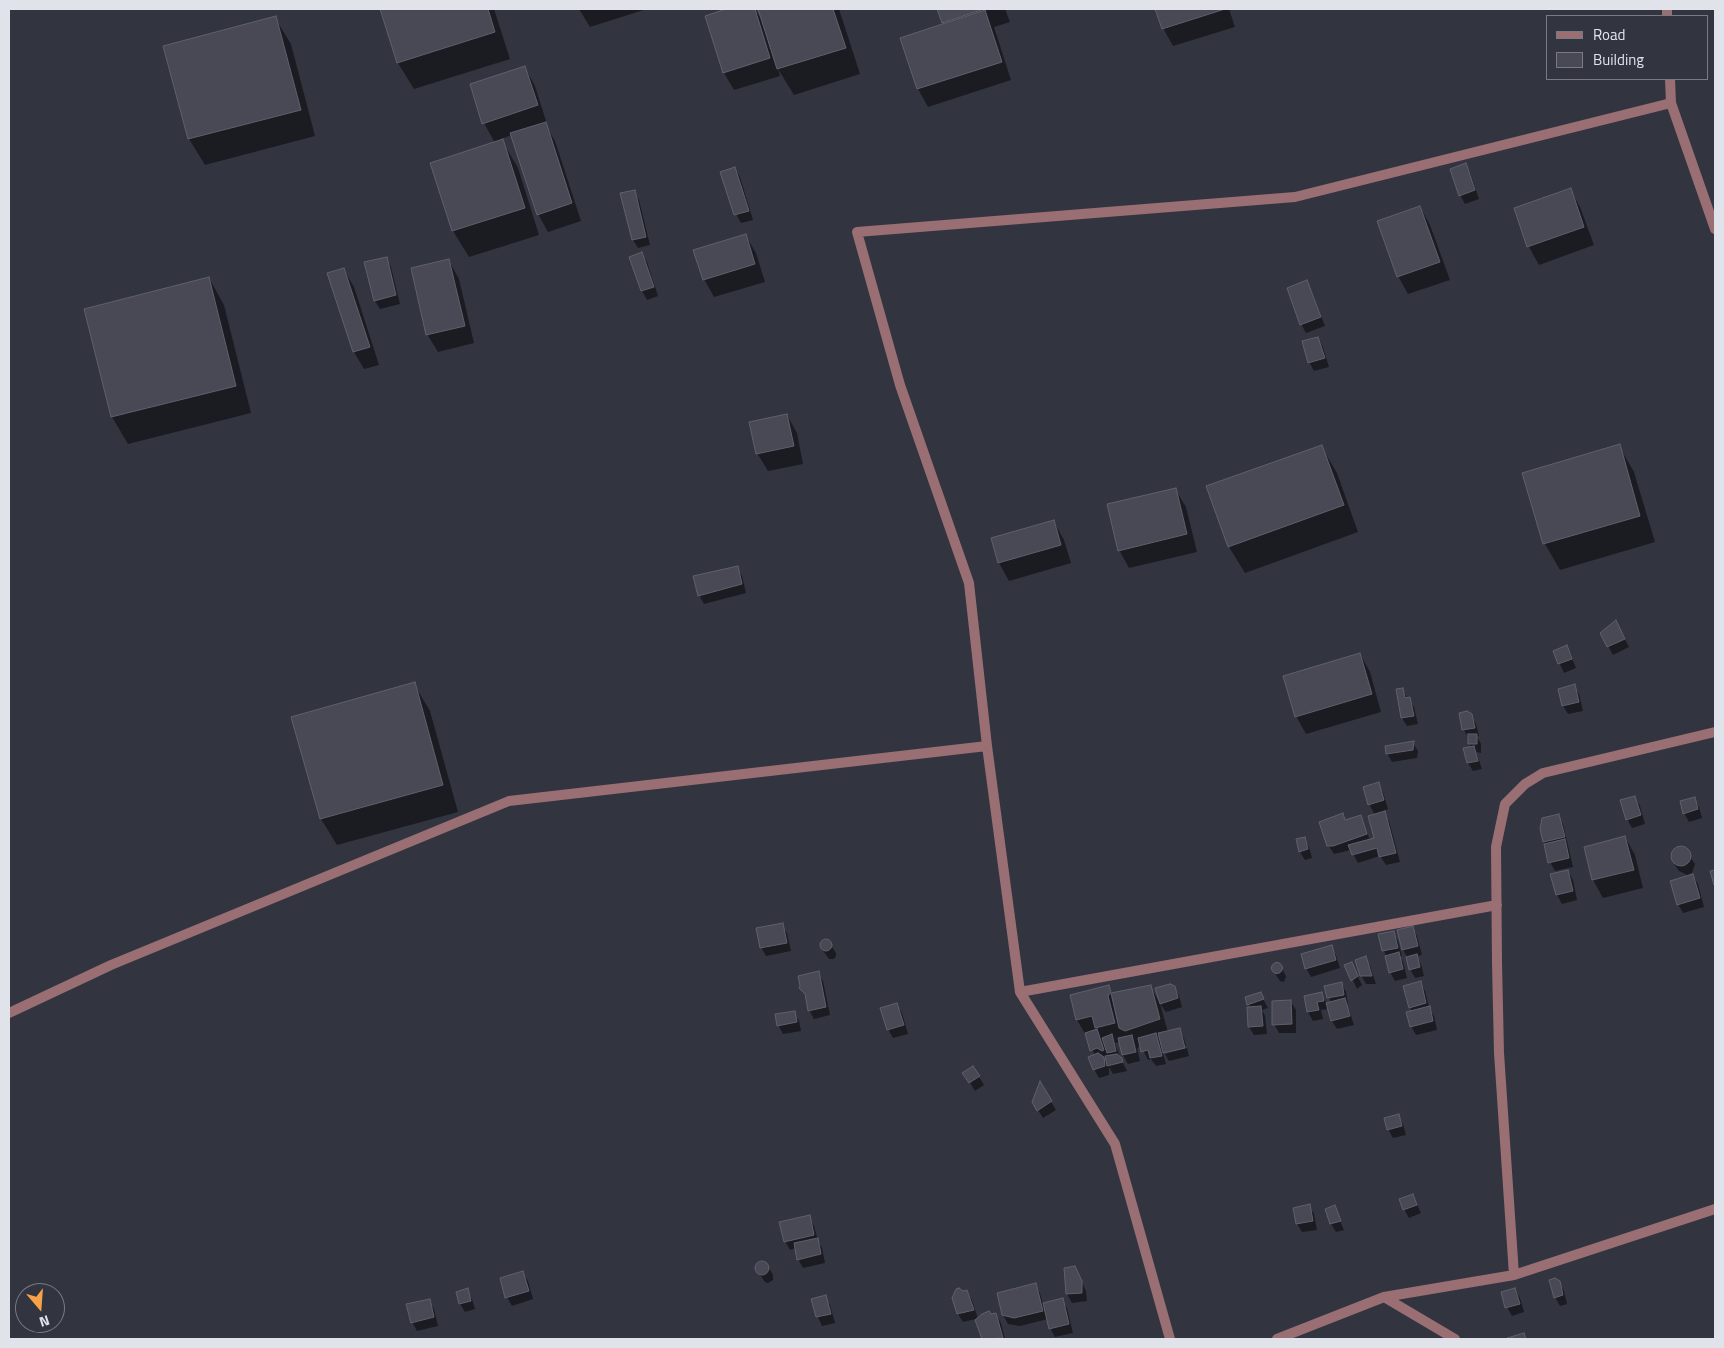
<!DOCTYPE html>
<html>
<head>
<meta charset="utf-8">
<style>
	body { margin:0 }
	#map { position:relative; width:1724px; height:1348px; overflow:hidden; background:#323540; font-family:"Titillium Web",sans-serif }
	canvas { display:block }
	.frame { position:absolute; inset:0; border:10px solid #e1e3ea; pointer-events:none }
	.legend { position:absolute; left:1546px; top:15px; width:162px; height:65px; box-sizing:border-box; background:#323540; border:1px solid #787b84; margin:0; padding:6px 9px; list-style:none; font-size:15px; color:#e1e3ea }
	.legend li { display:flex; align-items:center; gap:10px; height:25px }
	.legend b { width:25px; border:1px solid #787b84 }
	.north { position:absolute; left:15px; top:1283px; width:50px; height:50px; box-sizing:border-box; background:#323540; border:1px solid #787b84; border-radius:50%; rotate:162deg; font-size:14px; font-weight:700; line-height:20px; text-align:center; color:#e1e3ea }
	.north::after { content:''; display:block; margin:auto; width:18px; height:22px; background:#f7a149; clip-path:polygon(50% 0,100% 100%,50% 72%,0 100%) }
</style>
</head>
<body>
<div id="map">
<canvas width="1724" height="1348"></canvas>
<div class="frame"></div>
<ul class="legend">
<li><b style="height:6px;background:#996f73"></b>Road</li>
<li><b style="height:14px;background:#494955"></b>Building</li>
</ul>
<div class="north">N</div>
</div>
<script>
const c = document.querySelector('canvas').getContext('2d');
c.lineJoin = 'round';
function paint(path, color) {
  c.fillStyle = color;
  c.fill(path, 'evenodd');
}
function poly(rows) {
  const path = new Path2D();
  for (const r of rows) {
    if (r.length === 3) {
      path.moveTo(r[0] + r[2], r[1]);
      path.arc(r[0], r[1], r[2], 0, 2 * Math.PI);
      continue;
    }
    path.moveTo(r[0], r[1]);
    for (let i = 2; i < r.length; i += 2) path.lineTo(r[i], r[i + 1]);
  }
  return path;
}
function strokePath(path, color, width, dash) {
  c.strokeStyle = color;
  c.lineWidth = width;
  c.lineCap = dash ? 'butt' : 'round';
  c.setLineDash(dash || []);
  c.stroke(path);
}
const shadow = poly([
	[381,9,494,9,510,59,414,89,398,63],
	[579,9,647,9,590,27],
	[730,9,755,9,760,17,759,9,839,9,860,74,794,95,778,69,780,76,734,90,724,73,706,16],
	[938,9,1005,9,1010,22,994,27,1011,80,928,107,918,89,901,39,944,25],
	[1156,9,1229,9,1235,27,1173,46,1163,28],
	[275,18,291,44,315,136,205,165,189,139,165,47],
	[525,68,535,86,547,124,545,124,555,141,581,221,548,232,538,214,512,135,501,139,518,168,539,235,469,257,453,231,432,164,495,143,484,123],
	[1465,165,1470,173,1479,199,1465,204,1460,195],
	[735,168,740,177,753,220,741,223,736,214],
	[1570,189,1580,207,1594,245,1539,265,1529,247,1515,209],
	[634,191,639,200,650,245,638,248,633,240],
	[1420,207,1430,225,1450,280,1408,294,1398,276],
	[746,236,756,253,765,282,714,297,704,279],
	[642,254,647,262,658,296,647,300,642,291,630,258],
	[386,258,391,267,400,304,380,309,375,301],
	[449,261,459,279,474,343,438,352,427,334],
	[344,270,354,287,379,365,364,369,354,352],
	[209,278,224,305,251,413,128,444,112,417,86,310],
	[1306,281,1311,290,1325,326,1306,333,1301,324],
	[1318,338,1323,347,1329,367,1314,371,1309,362],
	[787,415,797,433,803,464,768,471,757,453],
	[1321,446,1337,473,1358,532,1245,573,1229,547,1208,487],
	[1619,446,1634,472,1655,542,1560,570,1545,544,1524,474],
	[1175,489,1186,507,1197,552,1129,568,1119,550],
	[1054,522,1064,540,1071,563,1009,581,999,563,992,539],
	[737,567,742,576,746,593,704,604,699,595],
	[1616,622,1629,647,1613,655,1608,646],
	[1567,647,1576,668,1564,673,1554,651],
	[1360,654,1370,672,1381,712,1306,734,1296,716],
	[414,684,430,711,458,812,337,845,321,819],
	[1574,686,1579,694,1583,711,1568,714,1563,706,1559,690],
	[1402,690,1414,707,1418,724,1407,726,1402,718],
	[1471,715,1476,724,1479,736,1477,737,1481,744,1481,753,1476,752,1482,769,1473,771,1468,763,1471,748,1469,744,1469,739,1464,730],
	[1413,743,1418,751,1417,758,1392,762,1387,753],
	[1378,783,1383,792,1388,809,1383,811,1389,821,1400,862,1386,865,1380,856,1358,863,1351,850,1334,854,1328,845,1342,815,1346,822,1360,817,1370,840,1375,839,1375,815,1369,804],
	[1635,797,1640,806,1645,824,1632,828,1627,819],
	[1694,798,1699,807,1702,818,1689,822,1684,813],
	[1558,815,1563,824,1573,867,1555,871,1550,862,1544,842],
	[1625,837,1635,855,1643,888,1603,898,1593,880],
	[1304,838,1309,847,1312,858,1305,860,1300,852,1297,840],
	[1678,847,1684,848,1695,864,1692,873,1687,875,1679,871,1673,862,1671,856,1673,850],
	[1568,871,1573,880,1577,900,1562,904,1557,895,1552,875],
	[1693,876,1698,884,1704,907,1683,913,1678,904],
	[782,925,787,933,791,951,766,956,761,947],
	[1412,927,1417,936,1422,955,1417,956,1421,964,1424,976,1415,978,1410,969,1407,957,1403,950],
	[1393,932,1398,941,1402,956,1400,957,1403,962,1407,978,1395,981,1390,972,1387,957,1384,951],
	[828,941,836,953,836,956,834,959,829,959,821,948,823,942],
	[1331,946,1336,955,1340,968,1311,977,1306,968],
	[1365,958,1370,966,1376,984,1366,984,1361,975],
	[1351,963,1362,985,1357,989,1346,965],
	[1275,964,1280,965,1286,976,1284,982,1280,981,1274,972,1273,966],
	[818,973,823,981,830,1015,814,1019,809,1010,807,998,800,988,799,977],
	[1341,983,1346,992,1348,1004,1347,1004,1354,1025,1337,1029,1332,1021,1329,1009,1321,1010,1323,1019,1313,1021,1308,1012,1305,997,1321,993,1327,1004,1331,1003,1326,986],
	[1420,983,1425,991,1429,1007,1434,1016,1437,1030,1416,1035,1411,1026,1412,1012,1410,1007],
	[1150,986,1160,1003,1174,987,1179,996,1182,1007,1166,1012,1160,1004,1168,1032,1179,1029,1184,1038,1186,1046,1165,1051,1165,1053,1162,1050,1166,1064,1156,1066,1151,1059,1148,1060,1141,1046,1137,1048,1140,1061,1128,1064,1123,1055,1120,1042,1115,1043,1120,1057,1127,1071,1113,1074,1109,1067,1109,1075,1099,1078,1094,1069,1095,1056,1087,1037,1077,1020,1109,987,1113,994],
	[1260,993,1268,1008,1262,1010,1265,1016,1267,1034,1254,1035,1249,1027,1250,1008,1246,998],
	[1291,1002,1296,1010,1296,1033,1279,1033,1274,1024],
	[897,1005,902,1013,908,1034,893,1038,888,1029],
	[794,1013,799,1021,801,1031,783,1034,778,1025],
	[1187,1048,1189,1056,1169,1061,1165,1054],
	[973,1067,984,1085,975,1091,964,1073],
	[1040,1084,1056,1110,1043,1118,1033,1102],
	[1398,1115,1403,1124,1406,1135,1393,1138,1388,1129],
	[1413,1196,1421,1213,1409,1218,1404,1209],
	[1309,1206,1314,1214,1317,1230,1302,1232,1297,1224,1294,1209],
	[1334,1207,1344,1230,1336,1232,1331,1224],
	[809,1217,814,1226,818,1241,822,1248,825,1263,803,1268,798,1259,796,1248,790,1250,785,1241],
	[762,1262,766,1263,773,1275,773,1280,768,1283,765,1282,756,1269,758,1263],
	[1065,1269,1079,1276,1086,1291,1087,1301,1072,1303,1067,1294],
	[523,1273,528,1281,533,1299,512,1306,507,1297],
	[1559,1282,1564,1291,1567,1304,1560,1306,1555,1297],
	[1035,1284,1040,1293,1043,1304,1062,1300,1067,1308,1073,1333,1055,1337,1050,1328,1048,1319,1020,1326,1008,1324,1003,1315],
	[1515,1289,1520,1298,1524,1312,1512,1316,1507,1307],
	[467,1290,472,1299,475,1309,465,1312,460,1304],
	[967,1291,972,1300,978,1319,996,1315,1001,1323,1005,1339,984,1339,976,1319,963,1322,958,1314,953,1298],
	[825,1296,830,1305,835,1323,822,1326,818,1317,813,1300],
	[429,1301,434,1309,438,1326,417,1331,412,1322]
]);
const building = poly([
	[380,9,488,9,495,32,397,63,380,9],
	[726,9,755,9,770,58,723,73,705,16,726,9],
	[758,9,833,9,846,48,777,69,758,9],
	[937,9,984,9,942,23,937,9],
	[1155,9,1225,9,1162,29,1155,9],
	[985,10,1002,62,917,89,900,38,985,10],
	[276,16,301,110,188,139,163,46,276,16],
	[525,66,538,105,482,124,470,84,525,66],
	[546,122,572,203,537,215,510,133,546,122],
	[503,139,525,208,452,231,430,163,503,139],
	[1466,163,1475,190,1459,196,1450,169,1466,163],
	[735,167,749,211,734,215,720,172,735,167],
	[1571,188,1584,227,1527,247,1514,208,1571,188],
	[635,190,646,237,632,240,620,193,635,190],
	[1420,206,1440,262,1397,277,1377,221,1420,206],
	[746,234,755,264,703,280,693,250,746,234],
	[642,252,654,287,641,291,629,257,642,252],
	[387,257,396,295,374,301,364,262,387,257],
	[449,259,465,326,426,335,411,268,449,259],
	[344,268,370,347,353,352,327,273,344,268],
	[209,277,236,386,111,417,84,309,209,277],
	[1307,280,1321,317,1300,325,1287,288,1307,280],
	[1318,337,1325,358,1308,363,1302,341,1318,337],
	[787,414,794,446,756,454,749,422,787,414],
	[1620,444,1640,516,1543,544,1522,473,1620,444],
	[1322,445,1344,505,1228,547,1206,486,1322,445],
	[1176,488,1187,534,1118,551,1107,504,1176,488],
	[1054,520,1061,545,998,563,991,538,1054,520],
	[738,566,742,584,698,596,693,576,738,566],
	[1616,620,1625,639,1607,647,1600,633,1616,620],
	[1567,645,1572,659,1558,664,1553,651,1567,645],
	[1360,653,1372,694,1295,717,1283,676,1360,653],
	[415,682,443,785,320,819,291,717,415,682],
	[1575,684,1579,702,1562,706,1558,689,1575,684],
	[1403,688,1405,698,1410,697,1414,716,1401,718,1396,689,1403,688],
	[1467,711,1472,714,1475,728,1462,730,1459,713,1467,711],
	[1468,734,1477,734,1477,744,1468,744,1468,734],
	[1414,741,1413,750,1386,754,1385,746,1414,741],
	[1474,746,1478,761,1467,763,1463,748,1474,746],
	[1379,782,1384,800,1368,805,1363,787,1379,782],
	[1635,796,1641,815,1626,820,1620,800,1635,796],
	[1695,797,1698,809,1683,814,1680,801,1695,797],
	[1385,811,1396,853,1379,857,1377,848,1352,855,1348,845,1374,838,1368,816,1385,811],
	[1343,813,1345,820,1361,815,1367,834,1333,846,1327,846,1319,822,1343,813],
	[1559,814,1565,837,1543,842,1540,829,1542,818,1559,814],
	[1625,836,1634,870,1592,880,1584,847,1625,836],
	[1305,837,1308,849,1299,852,1296,839,1305,837],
	[1565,839,1569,858,1548,863,1544,844,1565,839],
	[1681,856,10],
	[1568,870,1573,891,1556,895,1550,874,1568,870],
	[1715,870,1715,885,1714,885,1710,871,1715,870],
	[1693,874,1700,898,1677,905,1670,881,1693,874],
	[783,923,787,943,760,948,756,928,783,923],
	[1413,926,1418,946,1402,950,1397,930,1413,926],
	[1394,931,1398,948,1382,951,1378,934,1394,931],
	[826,945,6],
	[1332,945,1336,960,1305,969,1301,954,1332,945],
	[1399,952,1403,969,1389,973,1385,956,1399,952],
	[1417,954,1420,967,1409,970,1406,957,1417,954],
	[1366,956,1372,976,1360,976,1355,960,1366,956],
	[1352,962,1358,976,1351,981,1344,965,1352,962],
	[1277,968,5.5],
	[819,971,826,1007,808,1011,805,994,799,988,800,986,798,976,819,971],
	[1421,981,1426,1003,1409,1008,1403,986,1421,981],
	[1342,982,1344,995,1327,998,1324,986,1342,982],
	[1170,984,1175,986,1178,998,1160,1004,1155,988,1170,984],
	[1109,985,1111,992,1108,996,1115,1023,1095,1028,1092,1016,1076,1020,1070,995,1109,985],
	[1151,985,1160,1019,1125,1031,1119,1028,1111,993,1151,985],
	[1261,992,1264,999,1247,1005,1245,997,1261,992],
	[1322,992,1324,1001,1317,1002,1319,1010,1307,1012,1304,996,1322,992],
	[1345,998,1350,1016,1331,1021,1326,1003,1345,998],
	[1291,1000,1292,1024,1272,1025,1272,1001,1291,1000],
	[897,1003,904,1025,887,1030,880,1008,897,1003],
	[1261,1006,1263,1026,1248,1027,1247,1007,1261,1006],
	[1430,1006,1433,1021,1410,1027,1406,1012,1430,1006],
	[795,1011,797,1022,777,1026,775,1014,795,1011],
	[1180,1028,1185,1048,1163,1053,1158,1033,1180,1028],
	[1097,1029,1104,1050,1102,1051,1097,1048,1090,1051,1085,1033,1097,1029],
	[1156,1033,1162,1056,1150,1058,1148,1050,1141,1052,1138,1038,1156,1033],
	[1112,1034,1116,1051,1107,1053,1102,1038,1112,1034],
	[1132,1035,1136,1052,1122,1055,1118,1038,1132,1035],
	[1098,1053,1104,1057,1105,1066,1093,1070,1088,1057,1098,1053],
	[1117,1054,1122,1058,1123,1062,1107,1066,1105,1056,1117,1054],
	[973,1066,980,1076,969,1083,962,1073,973,1066],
	[1040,1081,1052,1101,1037,1111,1032,1102,1040,1081],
	[1399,1114,1402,1126,1387,1130,1384,1118,1399,1114],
	[1413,1194,1417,1205,1403,1210,1399,1199,1413,1194],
	[1310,1204,1313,1221,1296,1224,1293,1208,1310,1204],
	[1335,1205,1341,1221,1330,1224,1325,1209,1335,1205],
	[810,1215,814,1235,784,1242,779,1222,810,1215],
	[818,1238,821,1254,797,1260,794,1243,818,1238],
	[762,1268,7],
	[1075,1266,1082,1281,1082,1293,1066,1294,1064,1268,1075,1266],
	[523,1271,529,1291,505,1298,500,1278,523,1271],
	[1555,1278,1560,1281,1563,1295,1554,1298,1549,1280,1555,1278],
	[1036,1283,1043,1311,1014,1318,1002,1315,997,1293,1036,1283],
	[468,1288,471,1301,459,1304,456,1292,468,1288],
	[959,1288,963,1291,967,1290,974,1310,957,1314,952,1298,956,1289,959,1288],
	[1515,1288,1520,1304,1505,1308,1501,1292,1515,1288],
	[826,1295,831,1314,816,1317,811,1299,826,1295],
	[1063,1298,1069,1324,1049,1329,1043,1303,1063,1298],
	[430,1299,434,1317,411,1323,406,1304,430,1299],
	[989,1311,991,1314,996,1313,1003,1338,982,1339,975,1320,982,1314,989,1311],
	[1524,1333,1526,1339,1507,1338,1524,1333]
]);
const street = poly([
	[1667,9,1667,16],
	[1670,79,1671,103,1715,229],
	[1020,992,1497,905],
	[9,1013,111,965,509,801,987,746],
	[1514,1275,1499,1053,1497,963,1496,847,1505,804,1525,784,1543,773,1715,732],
	[1384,1297,1455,1339],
	[1170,1339,1115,1144,1020,992,987,746,969,583,900,385,857,232,1295,197,1671,103],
	[1277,1339,1384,1297,1514,1275,1715,1209]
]);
paint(shadow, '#0007');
paint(building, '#494955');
strokePath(building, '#5f606c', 1);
strokePath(street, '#996f73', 10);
</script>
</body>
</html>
